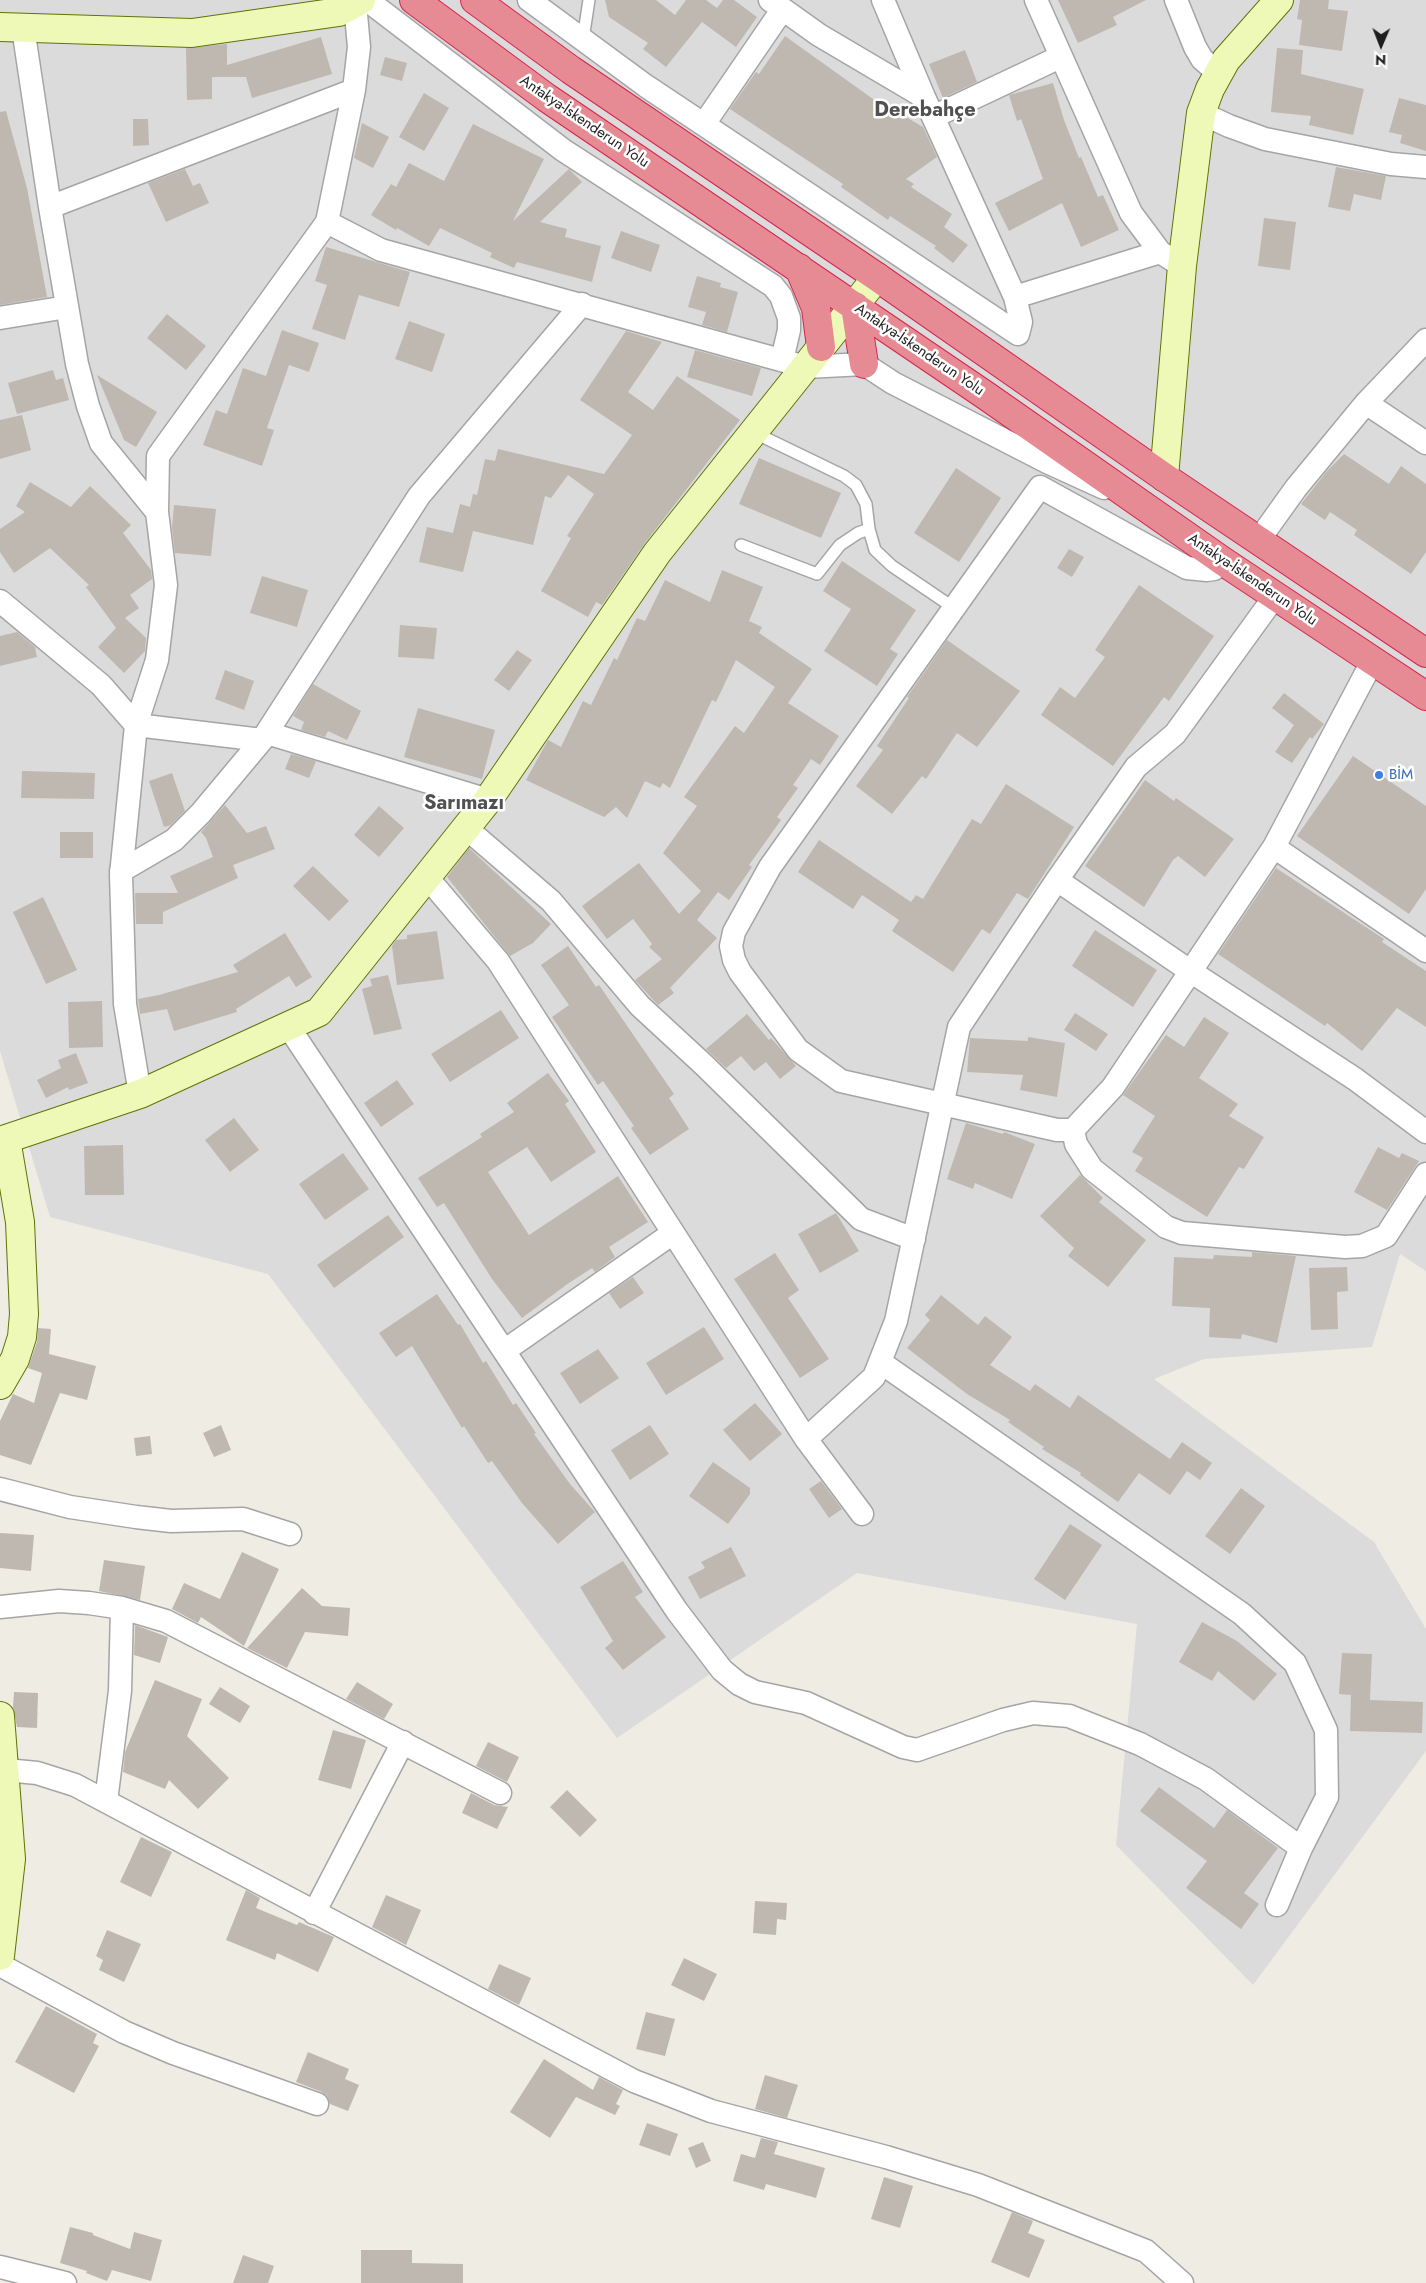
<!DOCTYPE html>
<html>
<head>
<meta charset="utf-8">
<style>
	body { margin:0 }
	#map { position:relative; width:1426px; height:2283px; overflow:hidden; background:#efece4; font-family:Jost,sans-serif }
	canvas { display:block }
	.north { position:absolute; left:1356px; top:20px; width:50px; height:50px; -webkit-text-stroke:4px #fff; paint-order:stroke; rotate:181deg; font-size:14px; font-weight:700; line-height:20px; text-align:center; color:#1e1e1e }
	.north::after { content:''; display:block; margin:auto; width:18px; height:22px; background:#1e1e1e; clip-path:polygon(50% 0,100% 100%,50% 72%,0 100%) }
</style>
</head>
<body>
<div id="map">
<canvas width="1426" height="2283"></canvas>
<div class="north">N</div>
</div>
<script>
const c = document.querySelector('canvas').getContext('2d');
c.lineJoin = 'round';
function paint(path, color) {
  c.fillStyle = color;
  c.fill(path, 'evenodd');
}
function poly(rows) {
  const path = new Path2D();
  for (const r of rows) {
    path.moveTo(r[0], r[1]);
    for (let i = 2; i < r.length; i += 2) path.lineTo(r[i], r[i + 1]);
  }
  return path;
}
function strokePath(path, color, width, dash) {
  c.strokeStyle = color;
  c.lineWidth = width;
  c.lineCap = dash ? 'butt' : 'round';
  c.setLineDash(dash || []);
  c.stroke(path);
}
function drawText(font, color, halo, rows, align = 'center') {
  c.font = font + ' Jost,sans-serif';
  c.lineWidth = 5;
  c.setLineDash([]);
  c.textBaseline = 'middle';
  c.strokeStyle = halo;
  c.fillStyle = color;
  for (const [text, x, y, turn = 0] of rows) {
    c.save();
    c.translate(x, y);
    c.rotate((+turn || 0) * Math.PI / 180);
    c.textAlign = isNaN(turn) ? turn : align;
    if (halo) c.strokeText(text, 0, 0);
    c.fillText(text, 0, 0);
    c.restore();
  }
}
const residential = poly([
	[0,0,1426,0,1426,1271,1400,1254,1372,1347,1204,1359,1154,1379,1374,1542,1426,1629,1426,1751,1253,1985,1116,1845,1137,1624,857,1573,617,1738,268,1274,50,1217,0,1051]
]);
const building = poly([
	[605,0,656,0,675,15,686,0,706,0,717,8,723,0,734,0,757,17,736,47,702,22,666,67,643,49,648,43,609,17],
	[1058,0,1146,0,1113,17,1117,25,1078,43],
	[1300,0,1329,0,1328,9,1348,11,1342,51,1299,45,1302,20,1297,19],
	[785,36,887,109,889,107,923,127,937,157,906,179,914,184,911,187,952,214,944,227,968,245,953,263,934,248,936,246,890,216,888,220,841,187,843,184,730,109,756,72,759,74],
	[321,37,332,74,252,98,246,77,212,77,212,99,187,100,186,48,227,44,227,65],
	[1277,48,1303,50,1301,74,1364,89,1353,135,1309,125,1311,116,1271,112],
	[965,50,977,82,943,98,929,64],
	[385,57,407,63,402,81,380,75],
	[1053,83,1064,120,1079,158,1081,157,1098,197,1103,195,1119,230,1081,247,1062,203,1009,231,995,203,1043,179,1021,119,1017,121,1009,95],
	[424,93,449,108,424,151,399,137],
	[1399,98,1426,105,1426,151,1400,143,1402,135,1389,132],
	[6,111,27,188,47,297,0,305,0,112],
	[133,119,148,119,149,145,133,146],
	[362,123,389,137,373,168,354,158],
	[473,124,544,159,513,221,569,169,582,182,540,222,567,229,565,237,601,246,592,282,517,262,514,268,490,257,492,253,440,228,429,246,397,228,396,230,371,215,391,184,396,187,409,163,444,181],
	[1336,167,1386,176,1381,200,1354,194,1350,211,1328,207],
	[185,169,193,186,200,183,209,203,166,222,148,183],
	[1264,218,1296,222,1290,270,1258,266],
	[621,231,660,245,651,272,611,258],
	[326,247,410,272,399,307,359,295,345,340,312,329,327,285,315,281],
	[697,276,721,283,720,287,738,292,727,332,702,325,706,312,688,307],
	[167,314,206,346,186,370,147,338],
	[409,321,445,334,432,372,395,359],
	[282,330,319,343,309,372,289,365,267,428,274,430,262,466,203,445,216,410,227,414,243,368,266,376],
	[626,331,662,342,628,392,653,410,677,376,740,420,645,543,602,605,596,602,588,617,541,591,571,538,567,536,594,494,568,475,551,498,545,496,533,545,473,531,463,572,419,562,427,527,453,533,460,504,470,507,473,494,477,495,485,459,495,461,498,449,604,474,632,435,580,400],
	[695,350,761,368,752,396,687,377],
	[53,370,56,380,63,378,69,400,17,414,8,383],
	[97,375,157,412,136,447,124,440],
	[22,415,31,450,0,459,0,420],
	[1344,454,1389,484,1401,466,1426,484,1426,552,1411,574,1354,535,1357,530,1330,512,1325,520,1301,504,1327,471],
	[759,458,841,493,821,538,739,504],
	[956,468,1001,498,959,562,914,533],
	[30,482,71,507,90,486,131,525,123,533,151,570,152,579,130,595,139,608,125,618,146,638,145,651,124,673,98,647,116,628,86,587,89,585,50,548,14,573,0,552,0,529,25,512,16,506],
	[174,505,216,509,211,556,175,553,172,527],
	[1069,549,1084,557,1072,577,1057,568],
	[842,561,916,610,890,649,898,654,877,686,824,651,851,609,823,591],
	[722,570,763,587,749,621,762,627,759,633,812,669,788,703,839,736,820,765,811,759,793,785,798,788,777,817,781,820,749,865,752,867,729,900,718,892,697,920,717,938,670,988,674,993,658,1005,635,980,662,959,649,947,652,944,633,919,607,939,582,906,639,863,679,914,701,891,663,853,697,806,684,797,735,726,744,733,775,687,736,660,716,702,712,700,670,788,663,783,660,788,645,781,627,818,616,807,604,817,526,780,548,740,561,747,583,701,591,705,614,658,617,660,637,618,645,621,665,580,710,602],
	[262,576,308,590,297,627,250,613],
	[1139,585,1214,636,1169,701,1164,697,1113,766,1041,715,1060,687,1075,698,1105,657,1095,650],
	[400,625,437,628,434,659,398,657],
	[17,632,35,647,37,657,0,666,0,636],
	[947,640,1020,691,977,747,957,733,926,779,922,776,892,814,856,786,883,750,877,746,909,698,907,697],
	[517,650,532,660,509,691,494,680],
	[225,670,254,681,244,710,215,699],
	[313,684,361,711,347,740,328,731,325,737,301,730,304,722,293,716],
	[1284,693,1324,724,1312,739,1310,737,1292,763,1275,752,1294,725,1272,708],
	[418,708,495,730,482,779,404,757],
	[291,754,316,761,309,778,285,769],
	[1353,756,1426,806,1426,889,1409,914,1297,836],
	[22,771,95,773,94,799,21,798],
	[172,773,185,811,171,825,164,827,149,781],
	[1145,780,1174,801,1176,798,1234,839,1205,877,1178,856,1173,860,1144,907,1085,866],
	[1006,784,1074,827,1028,899,1017,893,990,934,982,929,953,972,892,931,899,920,862,895,853,909,798,872,819,840,911,902,916,895,923,899,972,819,981,824],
	[225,805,247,833,266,826,275,849,233,865,238,878,163,912,163,924,136,924,135,893,178,893,170,876,213,857,206,838,201,832],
	[379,806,404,828,379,857,354,835],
	[60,832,93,832,93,858,60,858],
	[469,848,551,924,533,943,510,956,447,877],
	[313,866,349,901,329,921,293,886],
	[1276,868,1384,939,1382,942,1426,971,1426,1027,1397,1008,1362,1051,1327,1023,1325,1026,1218,954],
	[43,897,77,970,46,984,13,912],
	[1095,930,1157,970,1133,1007,1072,966],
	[437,931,444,979,397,985,392,946,396,940,407,939,407,935],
	[285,933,312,977,296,987,289,976,236,1009,237,1012,174,1031,167,1009,140,1014,138,999,159,995,238,972,233,965],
	[568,946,596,987,599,985,674,1094,669,1098,689,1129,650,1155,631,1128,634,1126,603,1081,598,1085,552,1017,569,1005,541,965],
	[388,975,402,1029,374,1035,362,989,372,986,370,979],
	[102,1001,103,1047,69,1048,68,1002],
	[501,1010,519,1038,450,1082,431,1054],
	[1075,1013,1108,1034,1096,1051,1064,1030],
	[747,1014,769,1040,771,1038,796,1066,780,1079,766,1062,754,1071,741,1056,726,1068,706,1049],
	[1204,1017,1229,1033,1199,1078,1238,1104,1229,1116,1264,1137,1244,1169,1239,1167,1207,1217,1135,1171,1143,1158,1132,1152,1155,1116,1123,1095,1166,1035,1184,1047],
	[1028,1037,1065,1043,1057,1097,1020,1090,1023,1075,967,1072,970,1038,1028,1041],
	[76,1053,88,1083,69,1090,68,1087,46,1098,37,1080,61,1068,58,1060],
	[548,1073,569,1101,565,1104,596,1152,551,1182,527,1147,488,1172,529,1235,618,1176,648,1222,609,1247,615,1257,595,1272,592,1268,566,1285,522,1318,492,1279,444,1203,437,1207,418,1178,482,1137,480,1134,514,1112,507,1103],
	[397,1080,414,1104,381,1127,364,1103],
	[234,1118,259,1150,230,1172,205,1140],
	[966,1123,1003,1134,1004,1132,1035,1144,1012,1199,975,1183,973,1189,947,1179],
	[123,1145,124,1195,85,1195,84,1146],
	[1378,1147,1399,1158,1402,1153,1419,1161,1387,1210,1354,1192],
	[343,1153,369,1189,325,1220,299,1184],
	[1080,1175,1103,1198,1099,1202,1146,1240,1108,1287,1068,1256,1074,1248,1040,1216],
	[836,1213,859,1251,820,1273,798,1234],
	[388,1215,404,1237,334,1288,317,1265],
	[1252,1252,1296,1256,1277,1343,1242,1334,1241,1339,1209,1337,1210,1308,1172,1306,1174,1257,1213,1259,1214,1255,1252,1257],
	[775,1253,799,1290,788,1298,829,1359,800,1378,734,1279],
	[1347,1267,1348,1291,1337,1292,1338,1329,1311,1330,1309,1268],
	[633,1277,644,1293,620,1309,609,1293],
	[437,1294,458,1325,460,1324,483,1363,486,1361,513,1405,516,1403,536,1433,534,1434,570,1484,595,1512,558,1544,522,1503,492,1461,488,1463,464,1426,462,1428,412,1346,396,1357,379,1333],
	[941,1295,978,1325,985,1316,1012,1337,990,1365,1030,1391,1035,1384,1070,1408,1078,1395,1170,1459,1182,1442,1212,1463,1200,1480,1187,1471,1170,1495,1139,1473,1118,1502,1080,1475,1081,1473,1042,1449,1044,1447,1008,1422,1010,1420,967,1394,907,1348,930,1320,925,1315],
	[704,1327,724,1359,666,1395,646,1363],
	[38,1328,51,1329,49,1354,96,1366,87,1400,60,1393,31,1465,0,1455,0,1421,13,1394,34,1403,42,1373,28,1368,37,1342],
	[598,1349,619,1378,580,1404,560,1373],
	[755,1403,782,1434,750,1461,723,1430],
	[221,1425,231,1450,214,1457,203,1433],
	[650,1425,669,1454,630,1480,611,1450],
	[150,1436,152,1454,136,1456,134,1438],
	[713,1462,750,1488,750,1494,728,1524,689,1496],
	[821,1481,842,1509,829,1518,809,1489],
	[1241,1488,1265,1506,1230,1554,1205,1536],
	[1070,1524,1102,1545,1065,1600,1034,1579],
	[0,1533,34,1535,31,1571,0,1568],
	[731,1547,746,1576,700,1599,688,1577,705,1568,701,1562],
	[242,1552,279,1569,244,1646,201,1617,198,1623,172,1609,184,1583,220,1599],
	[104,1560,145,1566,140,1600,99,1591],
	[623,1561,643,1592,635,1597,666,1637,623,1670,605,1648,613,1641,580,1587],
	[302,1588,322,1606,350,1608,348,1636,305,1632,287,1668,247,1648],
	[1202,1622,1237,1641,1277,1674,1254,1701,1218,1671,1212,1681,1179,1662],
	[135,1625,168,1637,160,1663,134,1655],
	[1342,1653,1372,1654,1370,1700,1423,1702,1422,1733,1350,1731,1351,1695,1339,1694],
	[155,1680,202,1699,187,1736,229,1778,198,1809,169,1780,165,1789,123,1772,125,1752],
	[357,1682,393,1704,384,1719,346,1699],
	[220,1687,250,1706,240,1723,209,1704],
	[14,1692,38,1693,37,1728,17,1727,13,1707],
	[333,1730,366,1740,351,1789,318,1780],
	[488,1742,519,1757,507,1782,476,1766],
	[1159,1787,1214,1828,1227,1810,1278,1848,1244,1893,1259,1904,1241,1929,1186,1888,1207,1861,1140,1811],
	[567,1790,597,1820,580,1837,550,1807],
	[471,1793,494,1805,508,1807,497,1829,462,1813],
	[141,1837,172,1852,151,1897,120,1882],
	[246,1890,260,1898,256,1908,297,1925,299,1922,334,1937,318,1972,277,1953,275,1960,226,1940],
	[386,1895,421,1910,406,1945,372,1927],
	[755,1901,787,1903,786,1920,777,1919,776,1935,753,1933],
	[107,1930,141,1944,124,1982,99,1970,103,1960,96,1956],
	[684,1958,717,1974,704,2001,671,1985],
	[499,1964,531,1978,519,2005,488,1989],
	[46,2006,97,2034,93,2043,99,2046,74,2093,15,2062],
	[646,2012,675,2019,665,2056,636,2049],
	[308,2052,349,2069,345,2079,359,2085,348,2111,330,2104,327,2096,322,2092,296,2082],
	[544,2059,593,2090,599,2077,623,2090,616,2104,620,2106,615,2115,576,2097,550,2138,510,2112],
	[765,2075,798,2085,787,2118,755,2109],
	[647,2123,678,2134,670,2156,639,2145],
	[761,2138,778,2142,774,2154,825,2168,816,2198,766,2184,764,2190,733,2181,741,2154,755,2158],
	[703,2142,711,2161,696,2168,688,2148],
	[884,2177,913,2186,900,2228,871,2219],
	[1012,2212,1033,2221,1028,2233,1045,2240,1029,2278,991,2262],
	[70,2227,93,2233,93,2235,130,2249,134,2232,162,2240,151,2281,112,2270,107,2281,86,2273,87,2271,60,2263],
	[361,2250,412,2250,412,2263,463,2264,463,2283,361,2283],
	[243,2255,274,2266,268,2283,233,2283]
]);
const lane = poly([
	[583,39,589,0],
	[753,432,844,476,856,485,866,504,869,529,875,550,892,566,954,608],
	[741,545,817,574,840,545,858,533,869,529]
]);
const street = poly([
	[367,0,563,150,773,286,781,296,789,318,789,330,782,360],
	[529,0,646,86,1018,334,1021,322,1015,297,924,97,883,0],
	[770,0,819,35,924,97],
	[1036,0,1131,213,1160,252,1182,266],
	[1176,0,1195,47,1202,59,1218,73],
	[23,28,50,207,77,364,88,406,101,443,157,512],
	[1201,113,1229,126,1265,139,1391,164,1426,167],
	[933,117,1060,57],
	[704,124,782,10],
	[50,207,354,90],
	[327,222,381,250,806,367,864,364,893,383,1047,462,1104,488],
	[1015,297,1160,252],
	[0,318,67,307],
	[1366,403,1426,443],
	[1258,541,1296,488,1366,403,1426,340],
	[1224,562,1214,569,1207,570,1187,568,1040,487,770,867,734,932,731,946,734,960,740,972,798,1050,841,1081,1057,1130,1073,1130,1113,1087,1274,847,1373,660],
	[0,601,101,685,136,725,121,875,125,1004,140,1094],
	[267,733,488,800],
	[262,740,136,725,157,660,166,585,157,512,158,456,327,222,354,90,359,47,355,4],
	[466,828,551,901,640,1006,704,1065,861,1219,914,1239],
	[1274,847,1426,951],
	[121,871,174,840,201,813,262,740,419,496,582,304],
	[426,876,498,961,806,1439,862,1514],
	[1057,880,1190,971,1355,1079,1426,1132],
	[288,1026,677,1611,722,1670,739,1684,755,1692,806,1703,903,1747,917,1750,1003,1720,1033,1713,1069,1716,1140,1744,1206,1779,1301,1848],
	[1073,1130,1076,1144,1092,1169,1166,1227,1182,1233,1345,1247,1362,1246,1386,1236,1426,1174],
	[504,1351,673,1233],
	[880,1362,1242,1614,1295,1663,1326,1730,1327,1797,1301,1848,1277,1905],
	[806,1439,874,1377,896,1321,959,1027,1057,880,1136,767,1175,734,1275,596],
	[0,1489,70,1507,136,1517,171,1521,243,1519,290,1534],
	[0,1607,59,1601,89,1603,122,1608,166,1621,500,1793],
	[6,1770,37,1773,75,1785,634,2081,711,2111,886,2157,978,2185,1146,2251,1182,2283],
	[106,1801,120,1691,122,1608],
	[314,1913,403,1742],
	[0,1965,124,2032,173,2053,317,2104],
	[0,2267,65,2283]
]);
const secondary = poly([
	[0,27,192,33,339,12,361,0],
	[1164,477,1182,266,1201,113,1210,89,1226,60,1279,0],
	[0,1385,15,1359,22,1337,24,1314,20,1222,6,1139,140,1094,319,1012,488,800,657,553,877,277],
	[0,1716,11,1859,0,1956]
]);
const highway = poly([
	[414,0,547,98,985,395,1224,562,1426,696],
	[475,0,571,70,877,277,1164,477,1426,653],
	[799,268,816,308,821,347],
	[855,306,864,364]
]);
const markers = [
	[1379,775,5,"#3f7fe0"]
];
const streetNames = [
	["Antakya-İskenderun Yolu",584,122,34],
	["Antakya-İskenderun Yolu",919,350,34],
	["Antakya-İskenderun Yolu",1252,580,34]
];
const shopNames = [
	["BİM",1389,775]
];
const districtNames = [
	["Derebahçe",925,111],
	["Sarımazı",464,804]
];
paint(residential, '#dcdbdb');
paint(building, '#bfb8b0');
strokePath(lane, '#a5a5a5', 14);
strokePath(street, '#a5a5a5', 25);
strokePath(secondary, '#5c7405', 30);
strokePath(highway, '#d8254f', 30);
strokePath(lane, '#fff', 11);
strokePath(street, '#fff', 22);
strokePath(secondary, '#eff9b7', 28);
strokePath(highway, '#e68b93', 28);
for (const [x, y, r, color] of markers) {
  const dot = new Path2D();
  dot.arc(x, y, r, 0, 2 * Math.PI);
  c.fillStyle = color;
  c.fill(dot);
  strokePath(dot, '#fff', 2);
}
drawText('15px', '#1e1e1e', '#fff', streetNames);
drawText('15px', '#366cbe', '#fff', shopNames, 'left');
drawText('bold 20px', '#515151', '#fff', districtNames);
</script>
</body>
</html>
